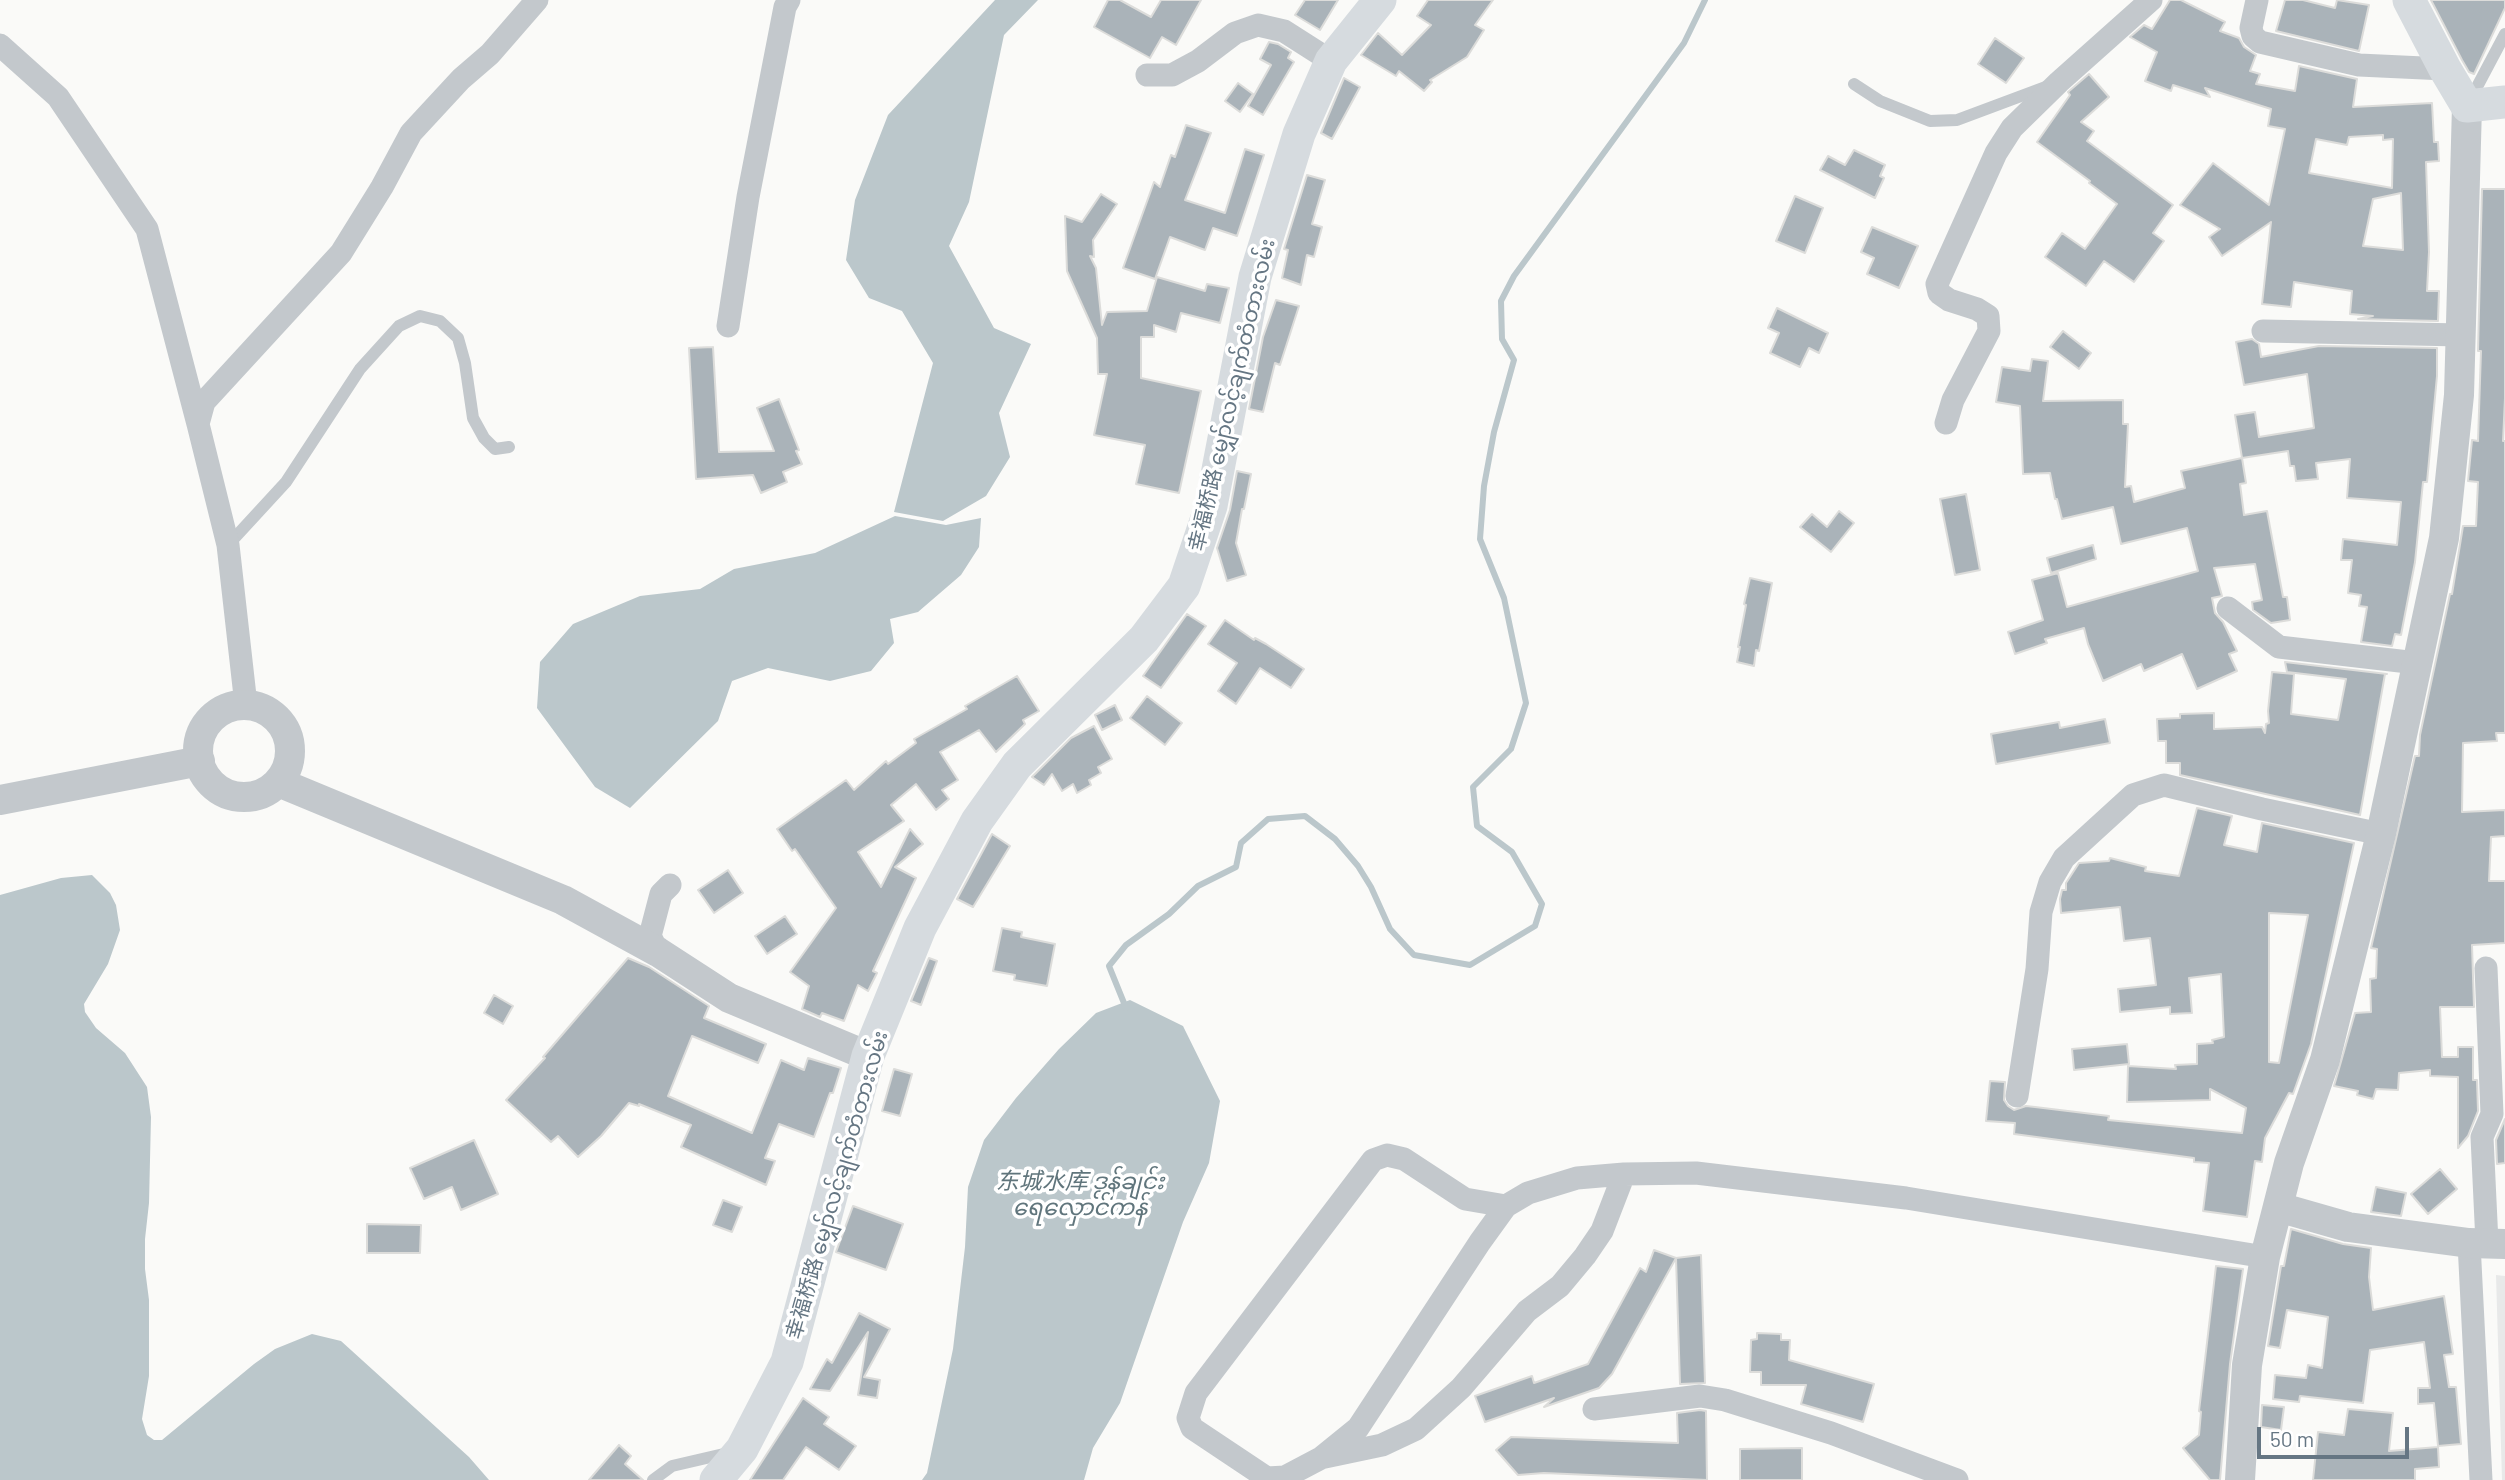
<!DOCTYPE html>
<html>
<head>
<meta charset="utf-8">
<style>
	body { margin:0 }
	#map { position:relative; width:2505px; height:1480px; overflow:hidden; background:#fafaf8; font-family:Barlow,sans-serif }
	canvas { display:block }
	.scale { position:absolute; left:2257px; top:1427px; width:152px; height:32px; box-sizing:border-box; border:4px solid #657683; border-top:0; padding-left:9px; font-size:21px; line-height:24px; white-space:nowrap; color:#657683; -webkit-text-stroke:5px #fff; paint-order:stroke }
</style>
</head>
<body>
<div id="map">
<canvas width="2505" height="1480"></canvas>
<div class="scale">50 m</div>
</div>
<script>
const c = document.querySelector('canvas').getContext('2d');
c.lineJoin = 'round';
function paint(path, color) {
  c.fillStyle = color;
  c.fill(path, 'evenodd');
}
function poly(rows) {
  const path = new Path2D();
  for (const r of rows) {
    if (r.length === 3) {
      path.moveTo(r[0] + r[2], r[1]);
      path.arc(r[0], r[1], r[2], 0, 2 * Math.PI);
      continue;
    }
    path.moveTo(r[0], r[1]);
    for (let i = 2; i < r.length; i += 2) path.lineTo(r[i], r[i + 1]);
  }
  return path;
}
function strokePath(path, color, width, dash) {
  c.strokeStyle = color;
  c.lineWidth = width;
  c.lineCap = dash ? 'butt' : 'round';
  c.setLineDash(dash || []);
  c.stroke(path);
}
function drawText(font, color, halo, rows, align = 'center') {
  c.font = font + ' Barlow,"Noto Sans SC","Noto Sans Myanmar",sans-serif';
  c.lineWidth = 7;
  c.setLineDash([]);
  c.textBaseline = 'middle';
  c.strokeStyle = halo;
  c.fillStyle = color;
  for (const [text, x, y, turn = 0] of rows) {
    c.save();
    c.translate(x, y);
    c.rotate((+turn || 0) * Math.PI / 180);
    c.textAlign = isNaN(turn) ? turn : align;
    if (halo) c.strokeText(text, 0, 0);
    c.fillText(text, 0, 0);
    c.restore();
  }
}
const built = poly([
	[2496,1275,2505,1276,2505,1480,2502,1480]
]);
const water = poly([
	[995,0,1038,0,1004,35,969,202,949,246,994,328,1031,344,999,413,1010,457,986,496,943,521,894,512,933,363,902,311,869,298,846,260,855,200,888,115],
	[895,516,946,525,981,518,979,547,961,575,918,612,890,619,894,643,871,671,830,681,768,668,732,681,718,721,630,808,595,787,537,708,540,662,573,624,640,596,700,589,734,569,815,553],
	[92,875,110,893,116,905,120,930,108,964,84,1004,85,1012,96,1028,125,1053,147,1087,151,1117,149,1203,145,1239,145,1269,149,1300,149,1376,142,1419,147,1435,154,1440,162,1440,254,1364,275,1349,312,1334,341,1341,469,1457,489,1480,0,1480,0,895,61,878],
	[1130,1000,1183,1026,1220,1101,1209,1163,1183,1222,1120,1403,1093,1448,1084,1480,922,1480,927,1473,953,1349,965,1247,968,1187,984,1140,1016,1098,1059,1049,1096,1013]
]);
const stream = poly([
	[1126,1008,1109,966,1126,945,1169,914,1198,886,1236,867,1241,843,1268,819,1305,816,1335,839,1358,866,1371,887,1390,929,1414,955,1470,965,1535,926,1542,904,1512,852,1477,826,1473,787,1511,749,1526,703,1504,598,1480,539,1484,486,1494,432,1514,360,1502,339,1501,301,1514,276,1684,43,1705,0]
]);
const building = poly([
	[1108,0,1120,0,1151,17,1161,0,1201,0,1176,45,1162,37,1150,58,1094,27,1108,0],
	[1305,0,1338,0,1320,30,1295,15,1305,0],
	[1428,0,1493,0,1475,25,1484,30,1467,57,1430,80,1432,82,1424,91,1399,71,1396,76,1361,55,1378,33,1402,55,1431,25,1417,16,1428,0],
	[2170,0,2181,0,2225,22,2220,31,2239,38,2244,47,2256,55,2250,71,2260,74,2256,84,2295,91,2299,66,2357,79,2353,107,2432,103,2434,142,2438,142,2439,161,2426,162,2429,252,2427,291,2439,291,2438,321,2358,319,2373,316,2350,314,2352,291,2294,282,2291,307,2262,304,2271,222,2222,256,2209,237,2220,229,2180,205,2213,163,2269,205,2285,129,2268,126,2271,109,2205,88,2210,97,2173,85,2171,91,2145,81,2157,52,2130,37,2144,25,2152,29,2170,0],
	[2383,135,2383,140,2393,139,2392,188,2309,173,2316,139,2347,145,2349,137,2383,135],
	[2401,193,2403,250,2363,246,2373,199,2401,193],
	[2285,0,2303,0,2335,8,2337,0,2369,5,2359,51,2276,31,2285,0],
	[2431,0,2505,0,2505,8,2474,74,2469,72,2462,60,2431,0],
	[1995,38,2024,58,2006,83,1978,64,1995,38],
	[1269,42,1278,44,1291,52,1288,58,1294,62,1263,115,1248,106,1271,65,1260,59,1269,42],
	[2089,74,2109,97,2081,122,2094,131,2087,141,2173,205,2153,233,2164,241,2134,282,2104,261,2086,286,2045,257,2062,233,2085,249,2117,204,2089,183,2090,181,2037,142,2070,95,2068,92,2089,74],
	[1344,78,1360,87,1332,139,1321,133,1344,78],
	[1238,83,1253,94,1240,112,1225,101,1238,83],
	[1186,125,1211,133,1185,200,1225,213,1245,149,1264,155,1237,236,1213,228,1205,250,1170,237,1155,279,1123,268,1154,182,1160,187,1171,155,1175,157,1186,125],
	[1854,150,1885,165,1880,176,1884,178,1875,198,1820,170,1828,156,1845,165,1854,150],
	[1307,175,1325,180,1312,224,1322,227,1314,257,1307,255,1301,285,1282,278,1288,250,1284,249,1307,175],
	[2482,189,2505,189,2505,398,2503,441,2505,441,2505,733,2496,733,2497,741,2463,743,2462,812,2505,810,2505,836,2491,837,2489,881,2505,881,2505,943,2472,945,2474,1007,2440,1007,2442,1057,2458,1057,2458,1047,2473,1047,2473,1080,2477,1080,2478,1111,2468,1136,2458,1148,2458,1077,2430,1076,2430,1070,2399,1073,2398,1090,2376,1089,2373,1099,2357,1095,2358,1091,2334,1086,2355,1013,2371,1012,2370,979,2376,978,2377,949,2371,948,2415,756,2419,756,2420,735,2450,594,2452,594,2463,526,2476,526,2478,482,2468,481,2472,440,2478,441,2481,351,2478,351,2482,189],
	[1101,194,1117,204,1093,240,1094,257,1090,256,1096,268,1102,325,1107,312,1147,311,1157,277,1205,291,1207,284,1229,288,1220,323,1181,313,1176,332,1154,325,1154,337,1141,337,1141,378,1201,391,1179,493,1136,484,1145,445,1094,435,1107,374,1098,374,1097,338,1067,271,1065,216,1082,222,1101,194],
	[1795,196,1823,208,1805,253,1776,241,1795,196],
	[1872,227,1918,246,1899,288,1867,274,1874,258,1861,252,1872,227],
	[1276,300,1299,306,1280,365,1275,363,1263,412,1249,409,1263,337,1276,300],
	[1777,308,1828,333,1819,353,1809,348,1800,367,1770,353,1779,333,1768,328,1777,308],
	[2063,331,2091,353,2079,369,2050,347,2063,331],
	[2252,339,2259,344,2261,357,2319,346,2437,348,2437,376,2427,482,2423,482,2415,562,2401,635,2395,634,2392,646,2361,642,2367,607,2359,606,2361,595,2348,593,2352,560,2341,560,2343,539,2397,545,2401,502,2347,498,2350,459,2316,463,2318,479,2296,481,2294,466,2290,466,2288,451,2242,458,2235,415,2255,412,2259,437,2314,428,2307,374,2244,385,2236,342,2252,339],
	[713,347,719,452,774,451,757,408,779,399,799,450,796,451,802,464,783,472,787,482,761,493,753,475,696,479,689,348,713,347],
	[2032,359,2048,361,2043,401,2123,400,2123,424,2128,424,2125,487,2131,486,2134,502,2185,488,2181,471,2242,458,2246,483,2240,484,2244,515,2267,511,2283,597,2287,597,2290,620,2271,623,2253,610,2252,602,2262,600,2255,564,2214,568,2222,596,2212,598,2215,613,2223,622,2237,651,2229,654,2237,671,2197,689,2182,654,2144,671,2141,664,2103,681,2088,644,2084,628,2045,639,2047,643,2015,654,2008,632,2043,620,2032,580,2058,573,2067,607,2198,571,2187,528,2121,544,2113,507,2062,519,2057,499,2055,499,2050,473,2023,474,2020,406,1996,402,2002,367,2030,371,2032,359],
	[1237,471,1251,474,1244,509,1242,509,1236,543,1246,575,1227,581,1217,548,1230,510,1237,471],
	[1966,494,1980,570,1955,575,1940,499,1966,494],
	[1839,511,1854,523,1831,552,1800,527,1812,514,1827,527,1839,511],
	[2093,545,2096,559,2051,573,2047,558,2093,545],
	[1750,578,1772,583,1759,651,1756,650,1754,666,1737,662,1740,647,1738,647,1746,605,1744,604,1750,578],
	[1187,614,1206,626,1161,688,1143,676,1187,614],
	[1225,620,1254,640,1255,638,1266,644,1304,669,1291,688,1260,668,1236,704,1218,691,1237,663,1208,644,1225,620],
	[2285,662,2387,674,2385,674,2360,815,2180,775,2180,763,2166,763,2166,741,2158,741,2157,719,2180,718,2180,714,2214,713,2214,729,2262,727,2265,733,2266,724,2269,723,2268,711,2272,672,2294,674,2291,714,2338,720,2346,679,2287,672,2285,662],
	[1017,676,1039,711,1023,720,1025,724,996,752,979,730,940,752,958,780,942,790,949,799,936,810,916,784,891,805,904,821,858,852,881,887,910,829,923,844,895,867,916,878,873,971,877,973,868,991,858,985,844,1021,822,1013,820,1017,802,1009,809,986,790,972,836,908,795,849,792,851,777,829,846,780,854,790,886,761,888,764,916,743,914,739,967,709,965,706,1017,676],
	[1147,696,1182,723,1165,745,1130,718,1147,696],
	[1115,705,1122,720,1102,730,1095,715,1115,705],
	[2105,719,2110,743,1996,764,1991,734,2059,722,2060,728,2105,719],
	[1094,726,1112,759,1098,767,1101,773,1089,780,1091,785,1077,793,1073,784,1062,791,1052,774,1044,785,1032,777,1071,738,1094,726],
	[2197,808,2232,816,2224,845,2257,852,2262,823,2354,843,2311,1044,2293,1094,2289,1093,2265,1138,2262,1162,2255,1161,2247,1217,2203,1211,2209,1163,2194,1162,2194,1158,2014,1134,2015,1123,1986,1121,1990,1081,2005,1082,2004,1100,2008,1106,2014,1110,2026,1106,2035,1107,2109,1116,2108,1120,2242,1133,2246,1108,2210,1089,2210,1100,2127,1102,2128,1066,2176,1069,2175,1065,2197,1064,2197,1044,2213,1043,2212,1040,2224,1037,2221,974,2189,978,2192,1013,2170,1014,2170,1007,2120,1012,2118,989,2156,985,2150,938,2124,941,2120,907,2061,913,2060,899,2062,890,2066,890,2066,883,2079,863,2109,861,2110,858,2146,867,2145,871,2179,876,2197,808],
	[2269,913,2308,915,2279,1063,2269,1062,2269,913],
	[992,834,1010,846,973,907,957,899,992,834],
	[728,870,743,893,714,913,698,890,728,870],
	[785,916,797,934,767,954,755,936,785,916],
	[1002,928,1022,932,1021,937,1055,944,1047,986,1014,980,1015,975,993,971,1002,928],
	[628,958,649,967,709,1006,704,1018,766,1044,758,1063,692,1036,668,1096,752,1133,781,1060,804,1070,808,1058,841,1068,833,1093,830,1093,814,1137,779,1124,765,1158,775,1161,766,1185,681,1147,691,1125,639,1104,639,1106,629,1103,601,1136,578,1157,558,1136,551,1142,506,1100,545,1058,543,1057,628,958],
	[929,958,937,961,921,1005,911,1001,929,958],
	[494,995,513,1006,503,1024,484,1013,494,995],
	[2127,1044,2129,1064,2074,1070,2072,1049,2127,1044],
	[894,1069,912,1074,900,1116,882,1111,894,1069],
	[2505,1119,2505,1163,2497,1164,2496,1140,2505,1119],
	[474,1140,498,1194,461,1210,452,1187,424,1199,410,1168,474,1140],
	[2440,1169,2457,1189,2428,1214,2411,1194,2440,1169],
	[2376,1187,2406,1193,2401,1216,2371,1212,2376,1187],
	[723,1200,742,1207,732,1232,713,1225,723,1200],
	[853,1206,903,1224,886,1270,836,1252,853,1206],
	[367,1224,421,1225,420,1253,367,1253,367,1224],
	[2291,1229,2343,1244,2371,1248,2369,1277,2373,1310,2444,1296,2453,1354,2444,1355,2449,1387,2456,1387,2461,1444,2438,1446,2434,1403,2418,1404,2418,1388,2430,1388,2424,1342,2370,1350,2363,1403,2300,1396,2299,1402,2273,1399,2275,1375,2306,1378,2308,1365,2322,1368,2328,1317,2287,1310,2280,1348,2268,1346,2281,1266,2284,1266,2291,1229],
	[1654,1250,1676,1258,1701,1255,1705,1383,1680,1384,1676,1258,1612,1374,1599,1388,1544,1407,1554,1398,1485,1422,1475,1396,1532,1376,1534,1383,1588,1364,1640,1268,1646,1272,1654,1250],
	[2216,1266,2243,1269,2230,1364,2220,1480,2210,1480,2183,1448,2199,1435,2201,1412,2199,1411,2216,1266],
	[859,1313,890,1329,864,1377,880,1380,877,1398,858,1395,868,1332,830,1391,810,1389,827,1359,832,1363,859,1313],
	[1757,1333,1781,1334,1781,1340,1790,1340,1789,1360,1874,1384,1863,1422,1801,1404,1806,1385,1761,1385,1761,1372,1750,1372,1751,1340,1757,1339,1757,1333],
	[803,1398,829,1417,824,1424,856,1446,839,1470,806,1447,783,1480,750,1480,803,1398],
	[2262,1405,2284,1407,2281,1430,2261,1427,2262,1405],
	[2348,1409,2393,1413,2389,1451,2438,1447,2439,1467,2415,1469,2415,1480,2313,1480,2318,1432,2344,1435,2348,1409],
	[1700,1410,1706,1411,1707,1480,1544,1473,1518,1475,1496,1450,1511,1437,1678,1443,1677,1413,1700,1410],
	[619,1445,631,1456,625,1464,643,1480,589,1480,619,1445],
	[1802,1448,1802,1480,1740,1480,1740,1449,1802,1448]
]);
const service = poly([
	[1854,84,1880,101,1930,121,1957,120,2048,86],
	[2469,102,2505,34],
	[228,545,286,482,360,369,399,326,420,316,440,321,458,338,465,363,473,418,484,438,495,449,509,447],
	[653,1480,672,1466,728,1453]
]);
const minor = poly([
	[2257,0,2251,28,2253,36,2260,42,2359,65,2445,69],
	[0,45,58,97,147,229,198,424],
	[1147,75,1172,75,1198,61,1235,33,1258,25,1284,31,1331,61],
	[728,326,748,197,785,7,789,0],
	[2263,331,2462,335],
	[1946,423,1953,400,1989,331,1988,316,1977,309,1949,300,1939,293,1937,284,1996,153,2012,128,2059,82,2151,0],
	[2228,608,2279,647,2417,663],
	[246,705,228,545,198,424,204,402,341,253,382,187,411,133,461,79,490,54,537,0],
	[658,952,650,936,661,894,670,885],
	[2486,968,2492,1114,2482,1137,2487,1243],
	[2017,1096,2037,969,2041,912,2050,882,2064,858,2133,795,2164,785,2262,809,2381,834],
	[1506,1206,1465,1199,1404,1159,1387,1155,1373,1160,1196,1393,1188,1418,1192,1428,1267,1478,1285,1477,1321,1458,1358,1428,1480,1242,1506,1206,1528,1193,1577,1178,1624,1174,1696,1173,1906,1198,2265,1257],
	[2469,1243,2481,1480],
	[1594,1409,1700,1396,1725,1400,1831,1433,1957,1480],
	[1325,1457,1382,1445,1416,1429,1461,1388,1527,1311,1560,1286,1585,1256,1602,1231,1624,1174]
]);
const tertiary = poly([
	[244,751,46],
	[278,782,563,900,658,952,729,998,868,1056],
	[0,800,200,761],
	[2278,1207,2348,1227,2469,1243,2505,1244],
	[2240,1480,2247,1365,2265,1257,2289,1163,2325,1060,2381,834,2444,538,2459,395,2467,106]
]);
const secondary = poly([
	[2409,0,2445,69,2467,106,2505,102],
	[716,1480,742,1449,787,1362,868,1056,920,928,977,821,1017,765,1144,639,1184,586,1211,506,1255,277,1299,134,1331,61,1380,0]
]);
const streetNames = [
	["幸福桥路 မျှော်လင့်ချက်တံတားလမ်း",1232,395,-77],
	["幸福桥路 မျှော်လင့်ချက်တံတားလမ်း",837,1185,-74]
];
const waterNames = [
	["东城水库 ဒွန်ချင်း",1080,1181],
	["ရေလှောင်ကန်",1080,1207]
];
paint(built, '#e8e9e9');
paint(water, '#bbc7cb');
strokePath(stream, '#bbc7cb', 6);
paint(building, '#aab3b9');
strokePath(building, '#dcdcda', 2);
strokePath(service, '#c3c8cc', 12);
strokePath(minor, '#c3c8cc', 23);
strokePath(tertiary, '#c3c8cc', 30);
strokePath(secondary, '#d6dbdf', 33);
drawText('21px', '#657683', '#fff', streetNames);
drawText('italic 23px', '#60757c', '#fff', waterNames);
</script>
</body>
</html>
